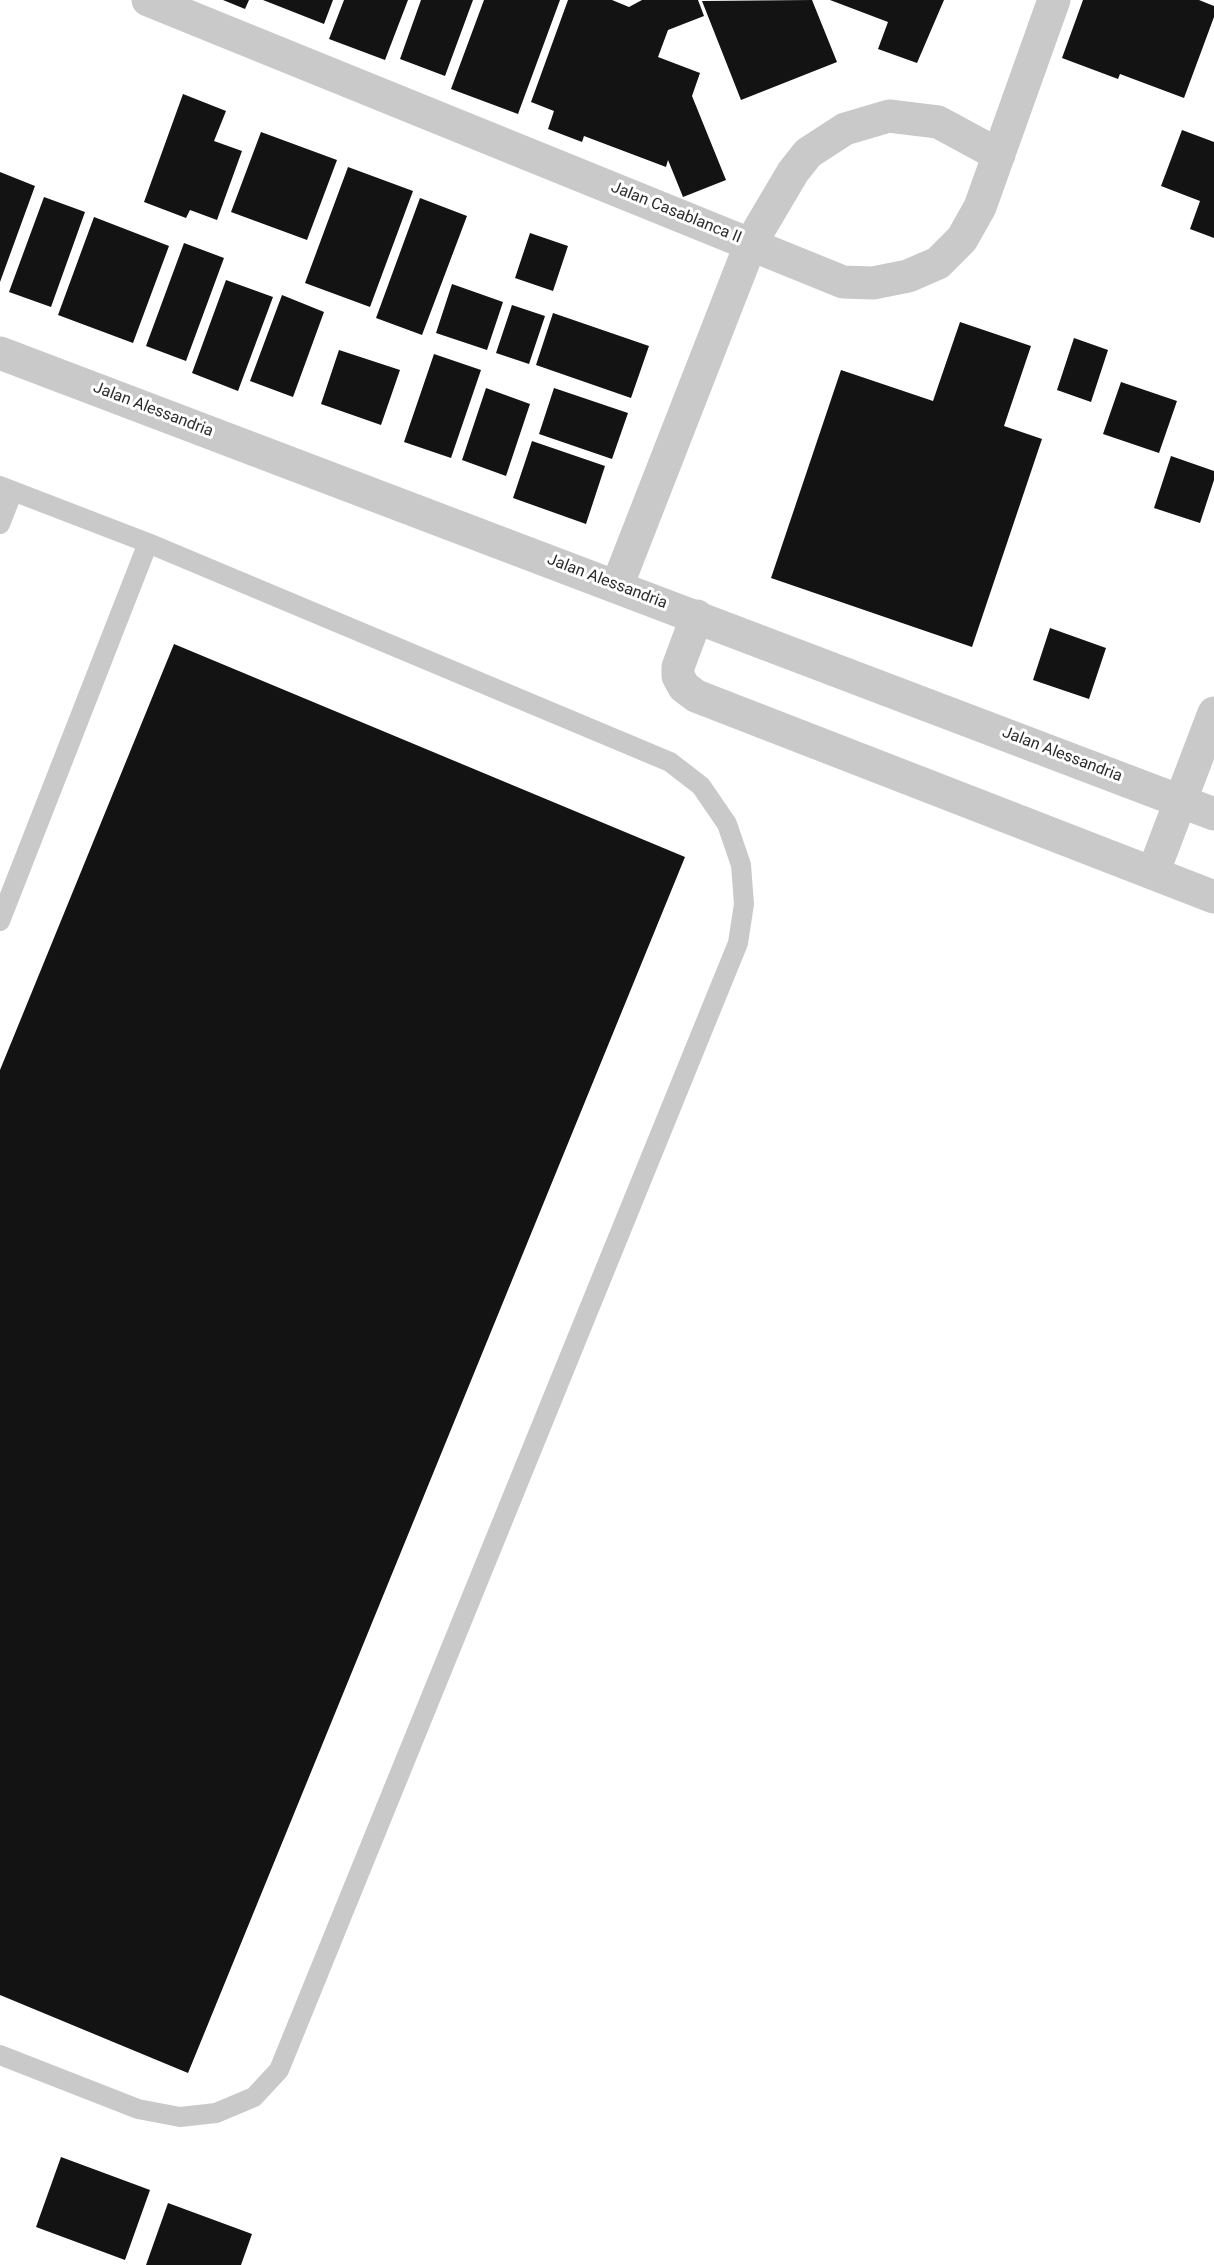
<!DOCTYPE html>
<html>
<head>
<meta charset="utf-8">
<style>
	body { margin:0 }
	canvas { display:block; background:#fff }
</style>
</head>
<body>
<canvas width="1214" height="2265"></canvas>
<script>
const c = document.querySelector('canvas').getContext('2d');
c.lineJoin = 'round';
function paint(path, color) {
  c.fillStyle = color;
  c.fill(path, 'evenodd');
}
function poly(rows) {
  const path = new Path2D();
  for (const r of rows) {
    path.moveTo(r[0], r[1]);
    for (let i = 2; i < r.length; i += 2) path.lineTo(r[i], r[i + 1]);
  }
  return path;
}
function strokePath(path, color, width, dash) {
  c.strokeStyle = color;
  c.lineWidth = width;
  c.lineCap = dash ? 'butt' : 'round';
  c.setLineDash(dash || []);
  c.stroke(path);
}
function drawText(font, color, halo, rows, align = 'center') {
  c.font = font + ' Roboto,sans-serif';
  c.lineWidth = 6;
  c.setLineDash([]);
  c.textBaseline = 'middle';
  c.strokeStyle = halo;
  c.fillStyle = color;
  for (const [text, x, y, turn = 0] of rows) {
    c.save();
    c.translate(x, y);
    c.rotate((+turn || 0) * Math.PI / 180);
    c.textAlign = isNaN(turn) ? turn : align;
    if (halo) c.strokeText(text, 0, 0);
    c.fillText(text, 0, 0);
    c.restore();
  }
}
const building = poly([
	[223,0,249,0,245,9],
	[263,0,333,0,324,24],
	[344,0,408,0,385,60,329,39],
	[421,0,473,0,445,76,400,59],
	[484,0,560,0,518,114,451,89],
	[568,0,612,0,629,7,642,0,698,0,704,16,668,30,658,57,700,73,692,96,726,180,683,197,668,160,666,167,584,136,582,142,548,129,554,111,531,102],
	[812,0,837,62,741,100,702,1],
	[830,0,944,0,917,63,878,49,888,22],
	[1083,0,1199,0,1214,6,1214,17,1184,98,1120,74,1118,79,1062,58],
	[183,94,226,111,214,141,242,151,217,220,190,210,186,218,144,202],
	[1182,130,1214,142,1214,238,1190,229,1200,201,1161,186],
	[261,132,337,160,307,240,231,212],
	[348,167,413,191,370,307,305,283],
	[0,172,35,186,0,282],
	[44,197,85,212,51,307,9,292],
	[420,198,467,216,422,335,376,318],
	[94,217,169,246,133,343,58,315],
	[530,233,568,246,553,291,515,278],
	[184,243,224,258,186,361,146,346],
	[226,280,273,297,238,391,192,373],
	[452,284,503,302,487,350,436,333],
	[282,295,324,312,293,397,250,381],
	[512,305,545,316,529,364,496,353],
	[553,313,649,346,631,398,536,365],
	[960,322,1031,346,1004,426,1042,439,972,647,771,578,841,370,933,401],
	[1074,338,1108,350,1091,402,1057,390],
	[339,350,400,370,381,425,321,404],
	[434,354,481,370,451,458,404,442],
	[1121,382,1177,401,1159,453,1103,434],
	[486,388,530,404,506,476,462,460],
	[554,388,628,413,612,459,539,434],
	[532,441,605,466,586,524,513,498],
	[1171,456,1214,471,1214,480,1200,523,1154,508],
	[1050,628,1106,648,1089,699,1033,680],
	[174,644,685,857,188,2073,0,1995,0,1070],
	[61,2157,150,2190,125,2260,36,2227],
	[168,2203,252,2234,241,2265,146,2265]
]);
const service = poly([
	[0,486,148,543,670,762,701,786,727,824,741,865,744,904,738,943,279,2070,254,2097,216,2113,180,2117,138,2109,0,2055],
	[0,524,13,491],
	[0,921,148,543]
]);
const minor = poly([
	[148,0,843,282,873,283,908,276,938,263,962,239,980,207,1054,0],
	[0,353,1214,814],
	[617,586,751,243,793,172,808,153,845,129,889,116,938,122,999,155],
	[697,616,678,667,678,676,684,687,696,696,1214,897],
	[1153,873,1214,713]
]);
const streetNames = [
	["Jalan Casablanca II",676,213,22],
	["Jalan Alessandria",153,410,21],
	["Jalan Alessandria",607,582,21],
	["Jalan Alessandria",1062,755,21]
];
paint(building, '#131313');
strokePath(service, '#c9c9c9', 20);
strokePath(minor, '#c9c9c9', 33);
drawText('16px', '#2c2c2c', '#fff', streetNames);
</script>
</body>
</html>
